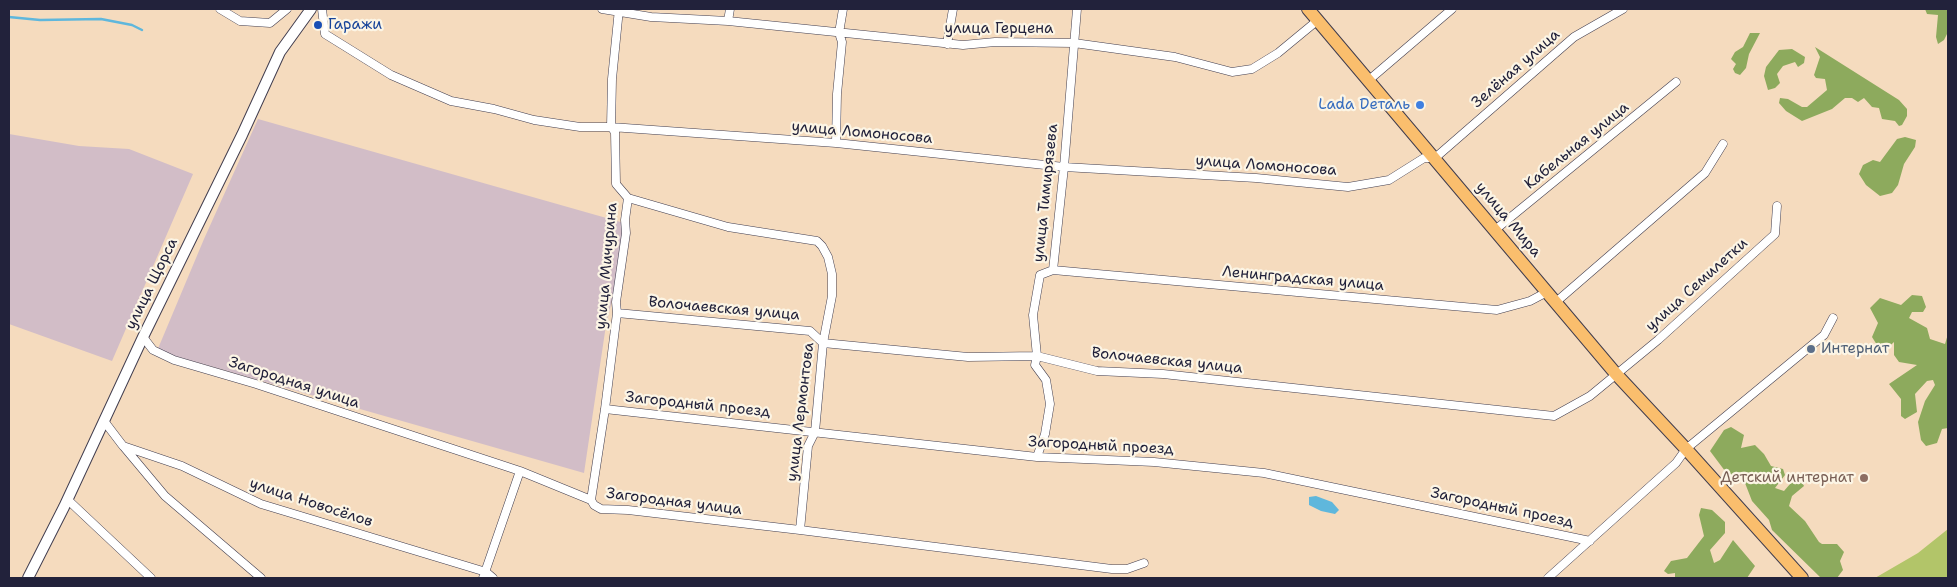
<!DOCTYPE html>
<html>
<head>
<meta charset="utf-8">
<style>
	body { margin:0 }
	#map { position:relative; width:1957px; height:587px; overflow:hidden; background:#f5dbbe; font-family:"Shantell Sans",sans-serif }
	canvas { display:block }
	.frame { position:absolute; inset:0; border:10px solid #22223b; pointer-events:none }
</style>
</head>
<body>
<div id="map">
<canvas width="1957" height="587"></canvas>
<div class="frame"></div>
</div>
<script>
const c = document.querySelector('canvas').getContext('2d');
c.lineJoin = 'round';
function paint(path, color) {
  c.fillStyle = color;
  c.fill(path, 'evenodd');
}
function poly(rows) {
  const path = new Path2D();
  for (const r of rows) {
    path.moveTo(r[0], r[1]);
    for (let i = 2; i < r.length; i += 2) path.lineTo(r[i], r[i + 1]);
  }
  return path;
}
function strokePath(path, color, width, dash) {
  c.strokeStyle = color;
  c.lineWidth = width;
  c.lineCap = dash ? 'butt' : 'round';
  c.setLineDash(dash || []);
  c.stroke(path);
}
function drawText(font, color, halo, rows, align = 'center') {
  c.font = font + ' "Shantell Sans",sans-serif';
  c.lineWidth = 4.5;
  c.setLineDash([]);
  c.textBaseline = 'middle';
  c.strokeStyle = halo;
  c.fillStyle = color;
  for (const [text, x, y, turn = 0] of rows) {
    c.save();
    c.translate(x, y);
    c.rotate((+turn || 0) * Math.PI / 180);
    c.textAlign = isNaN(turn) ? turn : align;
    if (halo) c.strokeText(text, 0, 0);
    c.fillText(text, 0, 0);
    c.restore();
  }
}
const industrial = poly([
	[258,119,624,223,615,288,606,325,584,473,157,351,204,239],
	[9,134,79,146,129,149,193,174,112,361,9,324]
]);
const green = poly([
	[1948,529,1948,578,1875,578,1918,553]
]);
const forest = poly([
	[1925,9,1948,9,1948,32,1944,40,1938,44,1936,37,1938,15,1927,14],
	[1750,33,1760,33,1749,54,1746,68,1740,75,1735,73,1733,69,1736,64,1731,59,1735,52,1743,47],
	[1815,47,1899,100,1907,109,1907,116,1902,125,1899,126,1895,121,1882,119,1879,108,1872,107,1864,98,1858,102,1852,98,1845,98,1832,109,1802,121,1786,111,1779,103,1780,98,1788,99,1802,107,1807,107,1827,90,1825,79,1816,78,1814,75,1820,57],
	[1792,49,1805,57,1804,63,1798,67,1795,62,1783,66,1777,74,1780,83,1775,88,1768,90,1764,76,1766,67,1779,50],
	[1905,137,1916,140,1915,147,1904,164,1898,185,1892,193,1880,196,1866,185,1859,174,1863,165,1873,160,1880,162,1897,139],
	[1912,295,1922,296,1926,307,1923,312,1912,312,1909,318,1927,328,1930,339,1945,344,1948,334,1948,428,1942,429,1937,443,1926,446,1921,440,1918,422,1925,401,1935,385,1933,380,1927,381,1915,394,1917,412,1905,419,1901,416,1901,399,1889,384,1917,365,1899,362,1894,355,1894,342,1882,353,1872,337,1878,323,1870,308,1880,298,1901,305],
	[1731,427,1744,435,1741,448,1755,445,1764,454,1771,466,1783,469,1785,475,1775,488,1784,491,1796,477,1801,480,1804,486,1792,496,1789,506,1805,521,1819,542,1822,544,1837,544,1844,552,1840,561,1843,570,1837,578,1821,578,1772,530,1769,520,1752,501,1745,483,1725,471,1710,451,1724,430],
	[1701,508,1712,510,1725,522,1725,533,1710,550,1714,563,1720,560,1733,540,1755,566,1747,578,1675,578,1675,573,1668,574,1664,571,1671,561,1687,558,1704,536,1699,515]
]);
const water = poly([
	[1316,496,1332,502,1339,510,1335,514,1321,511,1309,505,1309,497]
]);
const stream = poly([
	[9,17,40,20,101,19,132,25,142,30]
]);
const minor = poly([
	[220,9,240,21,270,23,287,9],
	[322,9,325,34,391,75,451,101,494,109,534,120,580,127,611,127,836,143,1064,167,1256,178,1348,187,1389,180,1424,158,1435,158,1574,37,1623,9],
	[602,9,651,17,728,21,963,45,995,42,1074,43,1175,57,1232,72,1252,69,1278,53,1318,20],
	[728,21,730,9],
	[947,44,953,9],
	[1369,80,1452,9],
	[836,143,837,94,842,42,839,33,843,9],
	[628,198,728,227,817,241,822,246,828,257,832,274,832,296,823,343,815,432,808,446,800,530],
	[1495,230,1676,82],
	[1053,270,1497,310,1530,301,1547,292],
	[1556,302,1705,173,1723,144],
	[617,313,810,331,823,343,968,357,1037,356,1097,371,1163,374,1554,416,1590,396,1658,340,1775,234,1777,206],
	[143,337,153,350,174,360,256,384,520,471,591,500,594,505,601,509,628,510,800,530,1112,569,1127,569,1144,563],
	[605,409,1037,457,1154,462,1264,473,1590,541],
	[104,421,123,446,182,466,261,504,486,572,493,578],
	[124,447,165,496,261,578],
	[1037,457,1045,434,1050,404,1046,380,1035,365,1037,356,1033,315,1040,275,1053,270,1064,167,1077,9],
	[68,500,151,578],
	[591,500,605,409,617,313,616,302,626,233,625,220,628,198,616,184,615,132,611,127,612,79,619,9],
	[483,578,520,471],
	[1548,578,1676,463,1686,449,1824,335,1833,318]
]);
const tertiary = poly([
	[28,578,64,507,143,337,242,135,280,52,311,9]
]);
const primary = poly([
	[1308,9,1616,374,1686,449,1802,578]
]);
const markers = [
	[318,25,5,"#1a4fb4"],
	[1420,105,5,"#3f7fe0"],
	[1811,349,5,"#5c6f8a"],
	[1864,478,5,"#8d6e63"]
];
const transitNames = [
	["Гаражи",328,25]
];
const streetNames = [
	["улица Герцена",999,29],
	["Зелёная улица",1516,69,-41],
	["улица Ломоносова",862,133,5],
	["Кабельная улица",1577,146,-39],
	["улица Ломоносова",1266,166,4],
	["улица Тимирязева",1046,193,-84],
	["улица Мира",1508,220,50],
	["улица Мичурина",607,266,-85],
	["Ленинградская улица",1303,279,5],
	["улица Щорса",152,284,-64],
	["улица Семилетки",1697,285,-42],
	["Волочаевская улица",724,309,5],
	["Волочаевская улица",1167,361,6],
	["Загородная улица",294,383,18],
	["Загородный проезд",698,405,6],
	["улица Лермонтова",801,412,-83],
	["Загородный проезд",1101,446,3],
	["Загородная улица",674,502,7],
	["улица Новосёлов",311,503,18],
	["Загородный проезд",1502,508,12]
];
const shopNames = [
	["Lada Dеталь",1410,105]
];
const serviceNames = [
	["Интернат",1821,349]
];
const educationNames = [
	["Детский интернат",1854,478]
];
paint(industrial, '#d2bdc7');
paint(green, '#b2c569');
paint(forest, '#8daa5d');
paint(water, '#5fb7dc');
strokePath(stream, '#5fb7dc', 2.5);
strokePath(minor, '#423e4f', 9);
strokePath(tertiary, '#423e4f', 12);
strokePath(primary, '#423e4f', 14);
strokePath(minor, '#fff', 8);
strokePath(tertiary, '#fff', 10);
strokePath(primary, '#fabe6d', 12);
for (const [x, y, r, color] of markers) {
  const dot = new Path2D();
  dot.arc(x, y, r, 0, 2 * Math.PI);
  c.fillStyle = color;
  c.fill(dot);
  strokePath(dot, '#fcf5e5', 2);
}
drawText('15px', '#164399', '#fcf5e5', transitNames, 'left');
drawText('15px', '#22223b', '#fcf5e5', streetNames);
drawText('15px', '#366cbe', '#fcf5e5', shopNames, 'right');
drawText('15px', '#4e5e75', '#fcf5e5', serviceNames, 'left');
drawText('15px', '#785e54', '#fcf5e5', educationNames, 'right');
</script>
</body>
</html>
